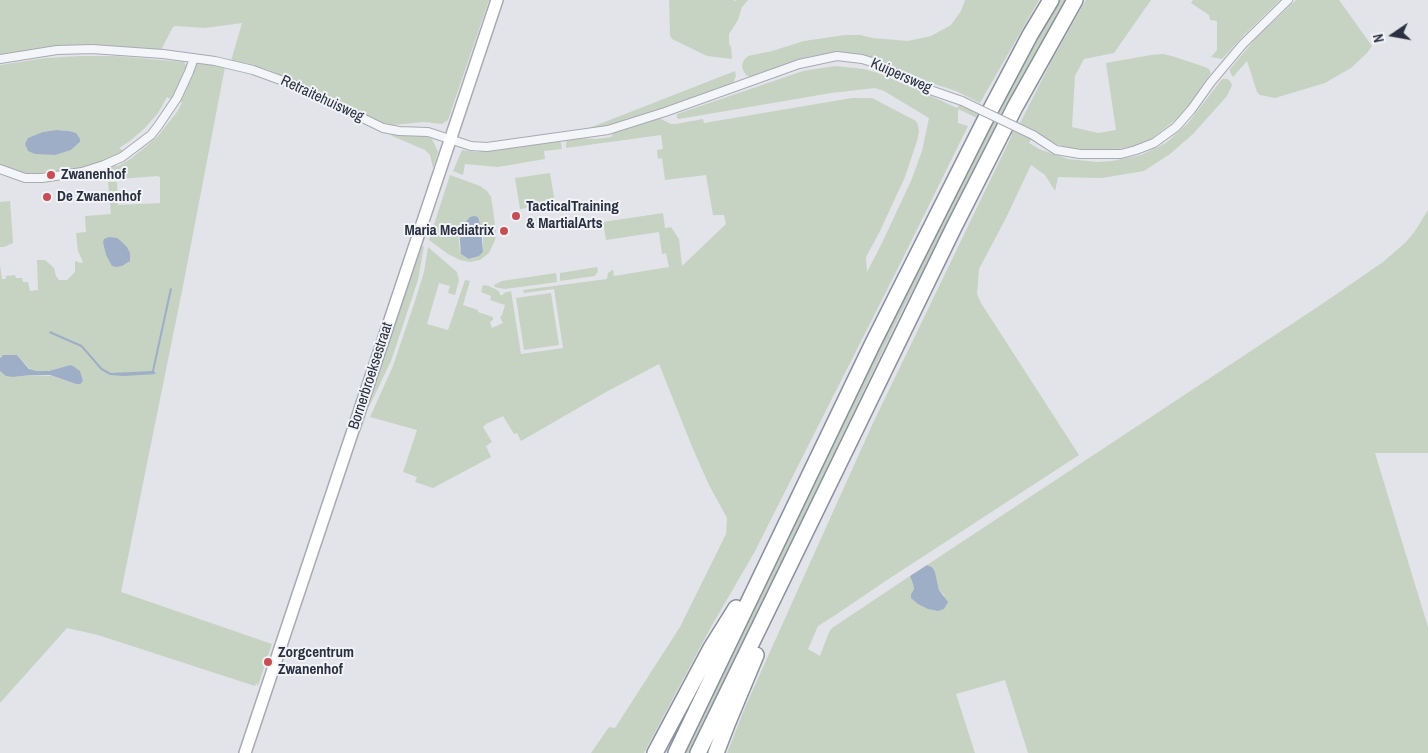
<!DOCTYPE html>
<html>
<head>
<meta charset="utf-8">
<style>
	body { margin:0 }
	#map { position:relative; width:1428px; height:753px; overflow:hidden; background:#e2e4e9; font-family:"Archivo Narrow",sans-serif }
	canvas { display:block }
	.north { position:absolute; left:1368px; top:10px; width:50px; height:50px; -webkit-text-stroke:4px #f1f3f7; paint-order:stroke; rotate:258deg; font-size:14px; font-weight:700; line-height:20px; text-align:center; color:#2b3040 }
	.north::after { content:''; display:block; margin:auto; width:18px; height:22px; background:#2b3040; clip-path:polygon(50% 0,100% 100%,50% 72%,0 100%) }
</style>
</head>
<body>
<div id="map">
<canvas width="1428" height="753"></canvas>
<div class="north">N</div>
</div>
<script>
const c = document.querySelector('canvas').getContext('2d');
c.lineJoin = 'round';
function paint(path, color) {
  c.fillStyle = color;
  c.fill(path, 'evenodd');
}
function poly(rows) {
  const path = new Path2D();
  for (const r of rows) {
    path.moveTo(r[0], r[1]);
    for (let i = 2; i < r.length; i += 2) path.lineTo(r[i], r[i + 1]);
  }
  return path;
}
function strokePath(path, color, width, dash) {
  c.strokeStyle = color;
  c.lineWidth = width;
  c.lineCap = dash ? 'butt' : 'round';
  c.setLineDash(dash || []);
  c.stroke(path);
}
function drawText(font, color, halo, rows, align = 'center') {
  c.font = font + ' "Archivo Narrow",sans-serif';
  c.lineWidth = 4;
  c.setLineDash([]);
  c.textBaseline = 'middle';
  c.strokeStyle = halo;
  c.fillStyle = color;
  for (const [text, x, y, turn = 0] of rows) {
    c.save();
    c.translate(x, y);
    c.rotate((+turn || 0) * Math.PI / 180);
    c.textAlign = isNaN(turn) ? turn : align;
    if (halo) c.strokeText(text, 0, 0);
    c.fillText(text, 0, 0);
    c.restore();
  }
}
const green = poly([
	[0,0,489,0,448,120,442,124,423,122,393,125,383,123,269,70,248,64,231,61,242,23,205,28,175,26,173,27,161,50,115,46,70,47,0,55],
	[669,0,733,0,736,1,736,0,748,0,742,7,738,20,729,34,729,43,731,47,732,59,707,56,672,39,670,35],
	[965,0,1039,0,980,103,956,91,916,78,876,60,847,53,835,52,808,57,757,76,750,77,746,75,743,70,742,65,744,60,748,56,772,51,804,41,845,35,860,35,873,38,908,41,931,36,951,25,961,11],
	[1057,0,1068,0,1012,97,1003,115,1032,137,1029,143,1039,149,1068,159,1098,162,1112,161,1141,155,1166,143,1188,123,1222,79,1227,79,1230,81,1232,85,1227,96,1193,134,1170,154,1144,171,1102,178,1058,177,1055,191,1045,175,1031,165,1006,218,979,269,977,294,981,303,1079,455,884,582,837,614,818,626,808,649,820,656,829,632,832,628,910,576,913,584,914,589,911,594,945,596,939,590,935,572,932,567,927,565,1322,304,1383,262,1406,242,1415,231,1428,210,1428,453,1375,453,1428,627,1428,753,1028,753,1005,680,956,694,975,753,727,753,746,705,873,423,1012,135,997,127,901,313,690,753,683,753,923,253,990,124,958,109,958,123,968,126,897,270,754,553,711,627,644,753,591,753,609,727,615,728,680,627,726,534,727,518,709,485,693,449,659,364,606,392,521,441,517,433,514,434,503,416,486,424,483,427,492,442,486,446,491,457,433,488,415,482,417,477,403,472,417,430,370,417,393,366,415,301,424,272,428,247,457,272,459,280,455,295,448,293,450,286,439,283,427,324,448,330,465,280,470,281,463,305,478,310,478,312,493,317,493,320,490,322,492,328,503,323,500,317,502,315,505,305,490,300,491,296,481,292,483,285,489,286,499,291,500,295,503,295,504,293,511,291,521,354,563,348,554,289,524,293,523,290,607,279,608,273,612,270,613,270,614,276,669,267,666,253,662,254,659,232,606,240,603,222,663,213,665,228,671,227,679,239,682,266,726,224,724,215,713,215,706,175,665,180,662,158,658,159,657,150,663,149,661,135,566,148,566,143,567,140,579,138,595,139,611,137,614,132,659,118,671,124,676,124,703,119,704,123,852,98,872,98,916,121,918,125,919,132,917,141,905,177,880,231,866,257,867,272,881,245,911,181,922,151,929,118,884,91,875,88,831,93,679,119,677,118,677,114,803,71,835,66,864,69,878,73,909,86,957,108,960,104,992,119],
	[1086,0,1151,0,1114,53,1084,59,1075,76,1072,127,1098,133,1116,130,1106,63,1151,55,1163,54,1172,56,1205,67,1209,69,1211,73,1187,108,1178,118,1151,139,1134,146,1108,151,1093,151,1068,148,1054,143,1020,123,1052,60],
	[1193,0,1280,0,1244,35,1222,59,1211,57,1217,50,1217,21,1210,20,1209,15,1191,3],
	[1296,0,1339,0,1372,46,1367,53,1351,68,1325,83,1275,98,1260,95,1257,92,1247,61,1233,77,1230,72,1230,69,1256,38],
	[80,56,116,56,184,62,187,67,173,100,167,97,158,113,145,128,130,141,119,148,126,152,92,167,35,176,14,173,0,168,0,65,46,58],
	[56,130,69,131,80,142,71,150,43,132],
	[198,62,225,67,183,286,121,592,272,644,258,686,256,683,255,686,98,635,67,628,0,703,0,371,6,375,13,377,31,375,52,376,76,384,73,366,70,365,49,371,41,372,32,371,17,355,1,356,0,358,0,265,2,279,6,279,6,276,15,275,16,278,22,278,23,282,28,282,30,291,38,290,37,260,45,260,54,268,56,276,59,280,67,280,75,272,75,261,81,263,83,262,78,251,76,233,86,232,85,216,111,214,108,182,117,182,118,205,160,203,160,177,157,176,108,180,108,166,112,165,118,166,132,158,157,137,177,112,182,103,179,100,193,69],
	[735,71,736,76,733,83,726,86,626,122,611,126,579,132],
	[390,135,421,136,431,138,434,143,438,152,433,168,430,155,425,150],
	[559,141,561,143,562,149,544,151,545,159,498,167,465,164,463,175,453,171,462,150,477,152],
	[550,173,555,203,520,209,515,178],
	[450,175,480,186,487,191,491,197,494,217,496,235,495,240,489,253,480,260,470,262,460,260,448,254,429,240],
	[478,217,483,236,483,252,474,258,469,259,460,250,458,234],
	[10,201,13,243,4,247,0,247,0,202],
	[424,246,418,280,391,361,368,409,360,433,358,429,419,247],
	[597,267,598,271,595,276,560,281,560,273],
	[556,273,557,282,505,289,499,288,495,287,494,285,502,281],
	[551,293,559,345,524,350,516,298]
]);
const water = poly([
	[56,130,69,131,76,133,80,139,80,142,71,150,55,155,35,154,28,151,25,144,28,138,43,132],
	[474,216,478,217,481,227,483,252,479,256,469,259,461,254,459,230,470,217],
	[109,237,117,238,121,241,127,247,130,253,130,261,122,266,116,267,112,266,106,255,103,242,104,239],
	[170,288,172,289,154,371,156,374,124,376,110,375,101,370,81,347,49,333,50,331,82,345,102,368,111,373,152,371],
	[3,355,17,355,29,369,36,371,49,371,70,365,73,366,80,371,83,381,80,384,76,384,50,375,31,375,13,377,6,376,0,371,0,358],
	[927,565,932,567,935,572,939,590,948,602,944,609,938,611,928,609,918,604,911,598,911,594,914,589,913,584,910,576]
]);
const street = poly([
	[0,59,57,50,92,49,163,54,215,61,253,70,297,86,383,128,399,131,428,132,471,146,487,147,608,130,665,112,799,64,837,56,862,59,875,63,933,91,962,101],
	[1033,135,1056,150,1080,154,1121,154,1136,150,1154,143,1176,127,1191,110,1211,82,1243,44,1288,0],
	[0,169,25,178,42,178,82,172,104,165,122,157,151,135,158,126,177,98,189,72,194,58]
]);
const secondary = poly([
	[245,753,497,0]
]);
const highway = poly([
	[655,753,711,648,736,608],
	[676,753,872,345,983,124,1030,35,1051,0],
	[698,753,954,227,1015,107,1075,0],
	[716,753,728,722,756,655]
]);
const streetBridge = poly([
	[962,101,1033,135]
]);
const markers = [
	[51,175,5,"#c74e54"],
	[47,197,5,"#c74e54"],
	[516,216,5,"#c74e54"],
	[504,231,5,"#c74e54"],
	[268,662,5,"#c74e54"]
];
const streetNames = [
	["Kuipersweg",901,76,24],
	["Retraitehuisweg",322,99,25],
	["Bornerbroeksestraat",371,376,-72]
];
const poiNames = [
	["Zwanenhof",61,175],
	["De Zwanenhof",57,197],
	["TacticalTraining",526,207],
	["& MartialArts",526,224],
	["Maria Mediatrix",494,231,"right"],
	["Zorgcentrum",278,653],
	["Zwanenhof",278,670]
];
paint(green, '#c6d3c3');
paint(water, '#9faec7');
strokePath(street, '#a7aab3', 10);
strokePath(secondary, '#a7aab3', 14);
strokePath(highway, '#8a909f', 18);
strokePath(street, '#f4f5f8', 8);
strokePath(secondary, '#fff', 11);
strokePath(highway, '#fff', 15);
strokePath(streetBridge, '#a7aab3', 10, []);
strokePath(streetBridge, '#f4f5f8', 8);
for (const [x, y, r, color] of markers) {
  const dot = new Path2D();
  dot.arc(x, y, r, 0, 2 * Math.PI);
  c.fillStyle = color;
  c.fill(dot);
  strokePath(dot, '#f1f3f7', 2);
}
drawText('15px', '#2b3040', '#f1f3f7', streetNames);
drawText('bold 15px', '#2b3040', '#f1f3f7', poiNames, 'left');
</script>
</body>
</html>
